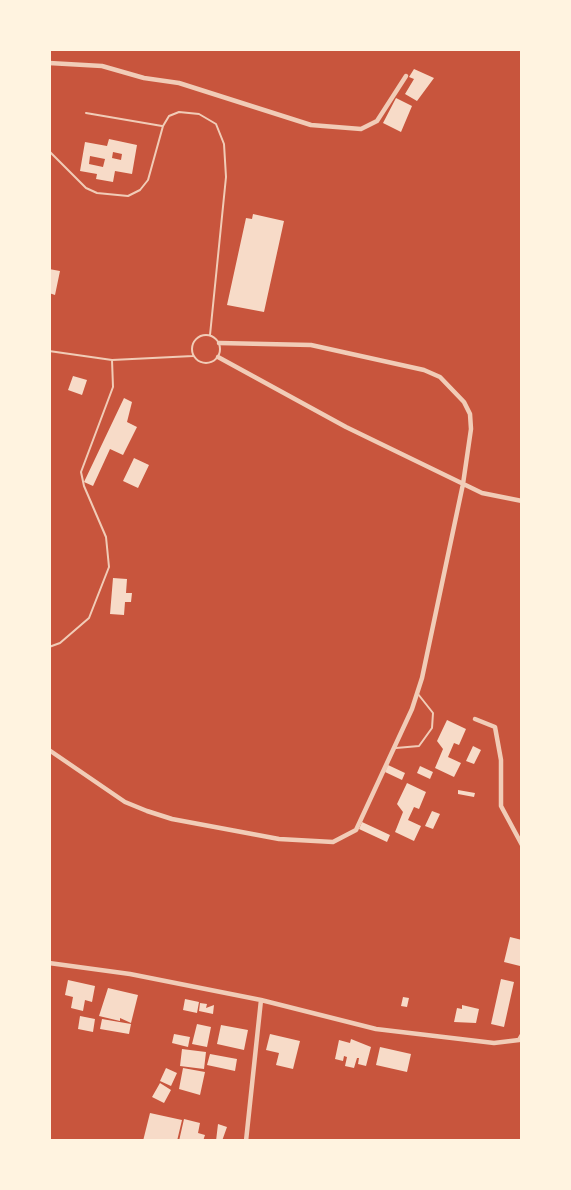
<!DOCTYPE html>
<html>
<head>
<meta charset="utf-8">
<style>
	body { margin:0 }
	#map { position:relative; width:571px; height:1190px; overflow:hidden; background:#c8553d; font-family:Mulish,sans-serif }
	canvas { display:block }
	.frame { position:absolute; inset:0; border:51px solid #fff3e0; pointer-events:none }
</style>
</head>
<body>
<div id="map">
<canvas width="571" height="1190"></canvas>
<div class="frame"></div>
</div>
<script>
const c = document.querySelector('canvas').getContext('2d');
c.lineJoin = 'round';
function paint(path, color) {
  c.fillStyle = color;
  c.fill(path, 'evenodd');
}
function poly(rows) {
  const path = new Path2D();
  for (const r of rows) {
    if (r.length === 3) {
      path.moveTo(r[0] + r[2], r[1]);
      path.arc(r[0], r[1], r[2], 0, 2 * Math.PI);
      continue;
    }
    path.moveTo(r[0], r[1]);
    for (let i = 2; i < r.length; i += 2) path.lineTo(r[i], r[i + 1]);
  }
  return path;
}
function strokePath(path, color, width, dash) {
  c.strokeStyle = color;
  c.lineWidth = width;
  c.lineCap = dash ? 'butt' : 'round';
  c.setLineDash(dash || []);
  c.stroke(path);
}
const building = poly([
	[414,69,434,78,417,101,405,94,414,79,409,77],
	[396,98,412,106,401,132,383,123],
	[109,139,137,145,132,174,115,171,113,182,96,179,97,174,80,171,85,142,107,146],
	[113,152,122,154,121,160,112,158],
	[90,156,105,159,103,167,89,164],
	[253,214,284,221,264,312,227,305,246,218,252,219],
	[49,269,60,271,55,295,49,293],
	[73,376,87,380,82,395,68,390],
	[124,398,132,402,127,422,137,427,123,455,110,449,93,486,84,482],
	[134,458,149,465,138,488,123,481],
	[113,578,127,579,126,593,132,593,131,602,125,602,124,615,110,614],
	[447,720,466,729,459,745,454,743,448,757,461,763,454,777,435,768,443,749,437,741],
	[473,746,481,750,474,764,466,761],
	[388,765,405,773,402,780,385,772],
	[420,766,433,772,430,779,417,773],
	[407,783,426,792,419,809,414,807,408,820,421,826,414,841,395,832,403,812,397,804],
	[458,790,475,793,474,797,458,794],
	[432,811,440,814,433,829,425,826],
	[362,822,390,835,387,842,359,829],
	[510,937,522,940,520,966,504,962],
	[501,979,514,982,504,1027,491,1024],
	[68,980,95,986,92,1002,85,1000,83,1011,71,1008,73,997,65,995],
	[108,988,138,995,131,1023,120,1018,120,1021,99,1016],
	[403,997,409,998,407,1007,401,1006],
	[185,999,199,1002,197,1013,183,1010],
	[200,1003,207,1004,206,1008,214,1005,213,1014,199,1011],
	[462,1005,479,1009,476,1023,454,1022,457,1008,462,1009],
	[80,1016,95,1019,93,1032,78,1029],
	[102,1019,131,1024,129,1034,100,1029],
	[197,1024,211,1027,207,1047,192,1044],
	[221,1025,248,1030,244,1050,217,1044],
	[174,1034,190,1037,188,1047,172,1043],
	[270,1034,300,1041,293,1069,276,1065,279,1053,266,1050],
	[351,1039,371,1047,366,1066,358,1064,359,1058,357,1058,354,1068,345,1066,347,1057,344,1056,343,1061,335,1059,339,1040,350,1043],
	[380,1047,411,1054,407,1072,376,1065],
	[182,1049,206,1052,204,1069,180,1066],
	[210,1054,237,1059,235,1071,207,1065],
	[166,1068,177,1073,171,1086,160,1081],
	[183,1068,205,1072,200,1095,179,1089],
	[160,1083,171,1090,164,1103,152,1097],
	[150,1113,182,1120,177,1141,143,1141],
	[184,1119,200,1123,198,1133,205,1135,203,1141,179,1141],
	[218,1124,227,1127,222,1141,216,1141]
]);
const service = poly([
	[86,113,162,126],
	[49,151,86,188,97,193,128,196,140,190,148,180,163,126,169,116,179,112,199,114,216,124,224,144,226,177,210,335],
	[206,349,14],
	[49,351,112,360,193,356],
	[49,647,60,643,89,618,109,567,106,537,84,486,81,472,113,387,112,360],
	[396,748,419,746,432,728,433,713,418,694]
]);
const minor = poly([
	[49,63,102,66,144,78,179,83,311,125,361,129,377,121,406,76],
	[218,357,346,427,482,493,522,501],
	[475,719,495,727,501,760,501,806,522,845],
	[49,750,125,802,147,811,172,819,279,839,333,842,356,830,412,709,422,678,463,484,471,429,470,414,464,402,440,377,424,370,311,345,219,343],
	[49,963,130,974,261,1000,376,1029,494,1043,519,1040,522,1035],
	[246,1141,261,1000]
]);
paint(building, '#f7dbc8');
strokePath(service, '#f1ccb7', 2);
strokePath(minor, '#f1ccb7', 4.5);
</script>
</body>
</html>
